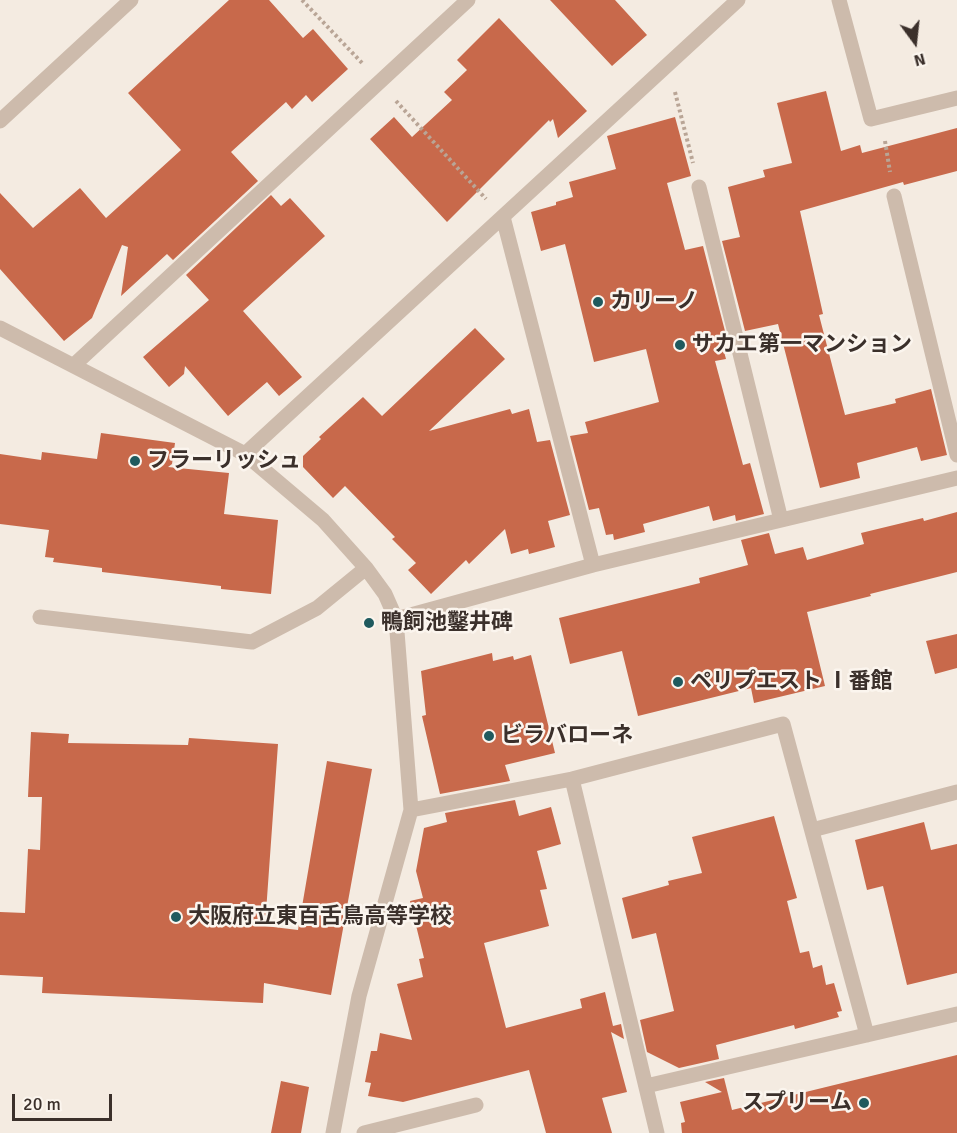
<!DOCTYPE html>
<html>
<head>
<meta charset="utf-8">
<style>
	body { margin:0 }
	#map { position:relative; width:957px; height:1133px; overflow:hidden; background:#f4ebe1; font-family:Signika,sans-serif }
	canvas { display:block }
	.north { position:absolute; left:885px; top:12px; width:60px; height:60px; -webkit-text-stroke:4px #fbf5ee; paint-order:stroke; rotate:165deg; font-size:16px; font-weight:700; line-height:24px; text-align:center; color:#3b302b }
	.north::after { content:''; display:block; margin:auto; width:21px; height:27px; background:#3b302b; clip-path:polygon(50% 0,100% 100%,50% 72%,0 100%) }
	.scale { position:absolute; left:12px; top:1094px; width:100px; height:27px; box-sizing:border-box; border:3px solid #3b302b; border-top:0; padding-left:8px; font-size:18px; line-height:21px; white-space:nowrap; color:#3b302b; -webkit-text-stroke:4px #fbf5ee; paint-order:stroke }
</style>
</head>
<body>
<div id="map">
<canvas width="957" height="1133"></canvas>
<div class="north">N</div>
<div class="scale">20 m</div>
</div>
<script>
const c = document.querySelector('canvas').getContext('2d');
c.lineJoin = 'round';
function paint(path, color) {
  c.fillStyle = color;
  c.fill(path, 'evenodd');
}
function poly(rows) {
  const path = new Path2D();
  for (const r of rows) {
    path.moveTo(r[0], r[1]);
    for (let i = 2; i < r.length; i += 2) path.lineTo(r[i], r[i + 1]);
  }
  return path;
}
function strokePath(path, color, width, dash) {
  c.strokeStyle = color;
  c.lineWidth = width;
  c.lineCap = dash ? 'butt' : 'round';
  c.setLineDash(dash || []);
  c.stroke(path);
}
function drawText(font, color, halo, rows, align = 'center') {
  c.font = font + ' Signika,"Noto Sans JP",sans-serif';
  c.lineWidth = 5;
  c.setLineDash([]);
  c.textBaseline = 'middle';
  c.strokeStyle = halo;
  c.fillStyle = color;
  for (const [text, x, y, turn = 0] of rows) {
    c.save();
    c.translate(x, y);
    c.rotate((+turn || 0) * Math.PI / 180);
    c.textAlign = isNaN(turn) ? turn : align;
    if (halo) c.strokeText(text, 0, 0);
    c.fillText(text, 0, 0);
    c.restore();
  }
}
const building = poly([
	[229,0,269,0,303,38,313,29,348,69,312,102,306,95,292,109,286,102,231,152,258,181,173,260,167,254,121,296,128,247,122,245,92,318,64,341,0,269,0,193,33,228,80,188,106,218,181,150,128,93],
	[550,0,615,0,647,35,612,66],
	[499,18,587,111,558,138,553,119,550,122,549,120,447,222,370,139,394,117,412,137,452,100,444,92,467,70,457,60],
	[826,91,841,151,860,145,862,153,957,128,957,171,904,185,903,182,800,211,823,314,819,315,845,415,896,403,895,399,931,389,947,455,921,461,917,447,857,463,860,478,820,488,778,324,745,331,722,241,740,237,728,187,765,177,763,170,792,163,777,103],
	[675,117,691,176,667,183,685,250,703,246,726,335,720,337,726,359,715,361,743,465,750,463,764,514,736,521,735,515,713,521,709,506,643,524,645,532,614,540,613,534,606,535,599,508,589,510,570,436,588,433,585,422,659,402,646,349,594,362,565,244,541,251,531,212,556,205,556,202,573,197,569,182,616,169,607,136],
	[271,195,281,206,290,198,325,236,243,311,302,377,279,396,267,382,228,416,185,366,184,374,169,387,143,357,209,300,186,275],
	[475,328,505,359,429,431,510,409,512,414,529,409,537,442,550,440,570,515,548,521,555,547,529,554,528,549,511,554,505,529,469,564,466,560,431,594,408,570,416,563,392,539,395,537,345,486,333,498,303,467,303,456,321,439,319,437,363,397,382,416],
	[101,433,175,443,172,464,168,467,229,473,224,514,278,520,271,594,221,589,221,586,102,572,102,568,53,562,54,558,45,557,49,530,0,524,0,454,41,460,42,452,97,459],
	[957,512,957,572,870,594,871,596,807,612,825,686,754,703,751,688,638,716,622,651,570,664,559,618,700,583,699,578,748,565,741,540,769,533,775,554,803,547,807,560,864,544,861,533,923,518,924,521],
	[957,634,957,668,935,674,926,641],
	[492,653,493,661,513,656,514,660,531,655,555,753,505,765,510,781,440,794,422,716,426,715,421,671],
	[31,732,69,734,68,743,188,745,189,738,278,744,265,926,298,930,327,761,372,769,331,995,264,983,263,1003,42,993,43,977,0,975,0,912,25,913,28,849,40,850,42,797,28,797],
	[515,800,519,816,551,807,561,844,537,851,547,889,540,890,549,926,484,943,506,1028,582,1008,580,999,605,992,613,1026,621,1024,624,1039,611,1032,627,1092,602,1098,612,1133,546,1133,529,1070,403,1102,368,1096,371,1083,365,1082,371,1051,377,1051,380,1033,412,1040,397,984,423,977,419,959,424,958,410,901,423,898,416,871,424,828,447,822,445,813],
	[774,816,797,898,787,901,800,953,809,951,813,968,822,965,826,985,834,983,842,1011,837,1012,839,1017,795,1029,794,1025,716,1045,719,1059,679,1068,647,1052,640,1020,674,1011,656,933,632,939,622,898,669,885,668,881,702,873,692,837],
	[924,822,931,850,957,844,957,973,907,985,883,886,867,890,855,840],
	[957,1055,957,1133,682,1133,681,1123,685,1122,680,1102,722,1092,705,1082,724,1078,732,1110],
	[281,1081,309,1087,301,1133,271,1133]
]);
const path = poly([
	[302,0,363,64],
	[675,92,693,163],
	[396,101,486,199],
	[885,141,890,172]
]);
const minor = poly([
	[839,0,871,119,957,98],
	[0,121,131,0],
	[699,187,781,520],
	[894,196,957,455],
	[503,217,593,565],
	[0,328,245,454,323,520,366,568,385,594,396,619,411,810,359,996,333,1133],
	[74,365,468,0],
	[245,454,738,0],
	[40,617,252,642,317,608,366,568],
	[396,619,593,565,957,478],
	[572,779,657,1133],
	[411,810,572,779,783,724,867,1035],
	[812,830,957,792],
	[646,1086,957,1014],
	[364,1133,476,1105]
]);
const markers = [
	[598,302,6,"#1f5a5e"],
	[680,345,6,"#1f5a5e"],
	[135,461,6,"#1f5a5e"],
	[369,623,6,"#1f5a5e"],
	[678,682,6,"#1f5a5e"],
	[489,736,6,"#1f5a5e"],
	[176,917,6,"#1f5a5e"],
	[864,1103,6,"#1f5a5e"]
];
const poiNames = [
	["カリーノ",610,302],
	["サカエ第一マンション",692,345],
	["フラーリッシュ",147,461],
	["鴨飼池鑿井碑",381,623],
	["ペリプエスト Ⅰ番館",690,682],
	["ビラバローネ",501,736],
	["大阪府立東百舌鳥高等学校",188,917],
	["スプリーム",852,1103,"right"]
];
paint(building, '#c8694b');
strokePath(path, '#b9a596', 4, [3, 3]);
strokePath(minor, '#cdbbac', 15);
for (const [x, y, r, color] of markers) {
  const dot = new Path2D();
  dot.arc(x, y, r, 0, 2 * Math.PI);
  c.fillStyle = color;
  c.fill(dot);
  strokePath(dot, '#fbf5ee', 2);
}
drawText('bold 22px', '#3b302b', '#fbf5ee', poiNames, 'left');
</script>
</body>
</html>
